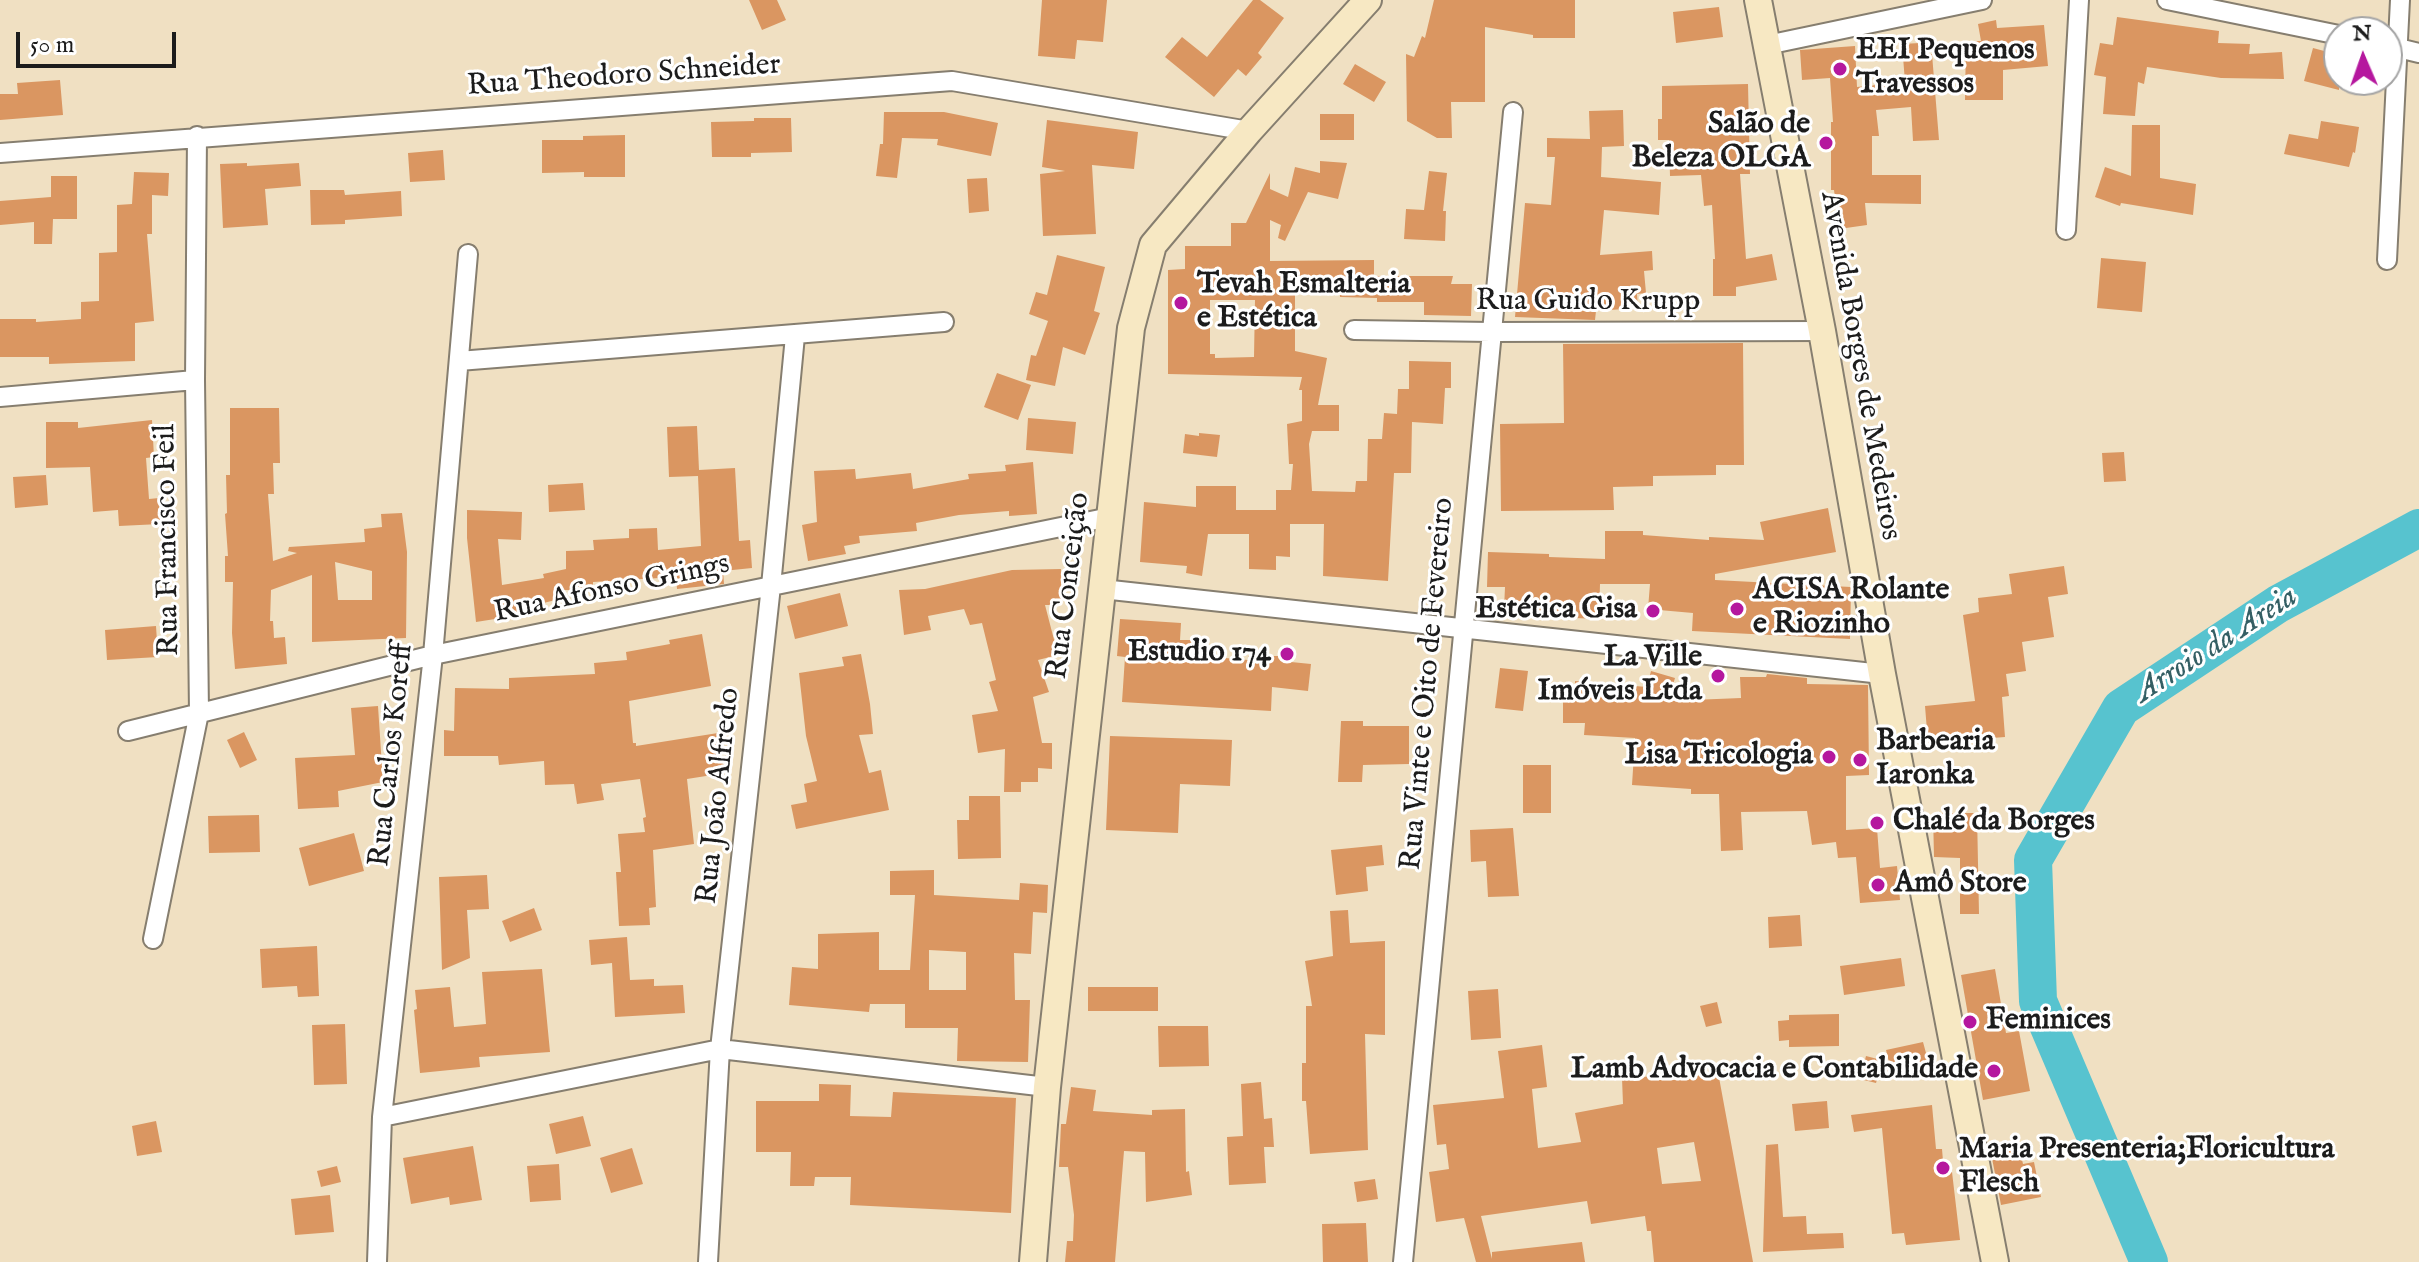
<!DOCTYPE html>
<html>
<head>
<meta charset="utf-8">
<style>
	body { margin:0 }
	#map { position:relative; width:2419px; height:1262px; overflow:hidden; background:#f0e0c2; font-family:"IM FELL English",serif }
	canvas { display:block }
	.north { position:absolute; left:2323px; top:16px; width:80px; height:80px; box-sizing:border-box; background:#fff; border:2px solid #a4a4a4; border-radius:50%; rotate:358deg; font-size:22px; font-weight:700; line-height:32px; text-align:center; color:#1c1c1c }
	.north::after { content:''; display:block; margin:auto; width:28px; height:36px; background:#b5179e; clip-path:polygon(50% 0,100% 100%,50% 72%,0 100%) }
	.scale { position:absolute; left:16px; top:32px; width:160px; height:36px; box-sizing:border-box; border:4px solid #1c1c1c; border-top:0; padding-left:10px; font-size:24px; line-height:28px; white-space:nowrap; color:#1c1c1c; -webkit-text-stroke:6px #fff; paint-order:stroke }
</style>
</head>
<body>
<div id="map">
<canvas width="2419" height="1262"></canvas>
<div class="north">N</div>
<div class="scale">50 m</div>
</div>
<script>
const c = document.querySelector('canvas').getContext('2d');
c.lineJoin = 'round';
function poly(rows) {
  const path = new Path2D();
  for (const r of rows) {
    path.moveTo(r[0], r[1]);
    for (let i = 2; i < r.length; i += 2) path.lineTo(r[i], r[i + 1]);
  }
  return path;
}
function strokePath(path, color, width, dash) {
  c.strokeStyle = color;
  c.lineWidth = width;
  c.lineCap = dash ? 'butt' : 'round';
  c.setLineDash(dash || []);
  c.stroke(path);
}
function paint(path, color) {
  c.fillStyle = color;
  c.fill(path, 'evenodd');
}
function drawText(font, color, halo, rows, align = 'center') {
  c.font = font + ' "IM FELL English",serif';
  c.lineWidth = 6;
  c.setLineDash([]);
  c.textBaseline = 'middle';
  c.strokeStyle = halo;
  c.fillStyle = color;
  for (const [text, x, y, turn = 0] of rows) {
    c.save();
    c.translate(x, y);
    c.rotate((+turn || 0) * Math.PI / 180);
    c.textAlign = isNaN(turn) ? turn : align;
    if (halo) c.strokeText(text, 0, 0);
    c.fillText(text, 0, 0);
    c.restore();
  }
}
const river = poly([
	[2149,1262,2038,1001,2033,860,2121,708,2278,604,2419,528]
]);
const building = poly([
	[749,0,777,0,786,20,762,30],
	[1042,0,1107,0,1103,42,1077,40,1075,59,1038,56],
	[1253,0,1260,0,1284,18,1258,53,1262,57,1246,76,1238,69,1214,97,1165,57,1182,37,1207,57],
	[1434,0,1575,0,1575,38,1533,38,1533,35,1485,27,1485,102,1451,102,1452,138,1437,138,1407,121,1406,54,1414,57,1422,36,1425,38],
	[1719,7,1723,37,1676,43,1673,12],
	[2117,17,2219,31,2218,43,2250,44,2249,54,2282,52,2284,79,2221,78,2147,67,2144,84,2138,82,2135,116,2103,114,2106,77,2094,75,2100,43,2113,45],
	[1996,20,1997,28,2044,25,2048,66,2003,70,2003,100,1965,100,1966,41,1981,41,1978,24],
	[1920,43,1921,55,1932,54,1939,140,1913,141,1911,107,1876,110,1879,136,1872,136,1872,175,1921,175,1921,204,1865,203,1867,225,1839,229,1834,190,1831,190,1831,122,1833,122,1830,78,1802,80,1800,50,1855,46,1857,87,1905,82,1902,44],
	[2313,48,2339,55,2339,90,2304,81],
	[1355,64,1386,82,1374,102,1343,84],
	[60,80,63,115,0,120,0,94,18,94,17,83],
	[1748,84,1750,174,1740,174,1746,259,1772,254,1777,280,1736,287,1736,296,1713,296,1713,259,1715,259,1712,205,1704,206,1701,175,1670,176,1669,140,1658,140,1658,119,1662,119,1662,86],
	[1623,110,1624,146,1602,147,1601,177,1661,182,1659,215,1604,210,1600,255,1652,251,1653,270,1644,271,1646,293,1637,294,1638,308,1596,311,1595,320,1515,317,1525,203,1551,205,1555,157,1547,157,1547,138,1590,139,1589,111],
	[884,112,944,112,998,123,991,156,937,145,938,139,902,138,897,178,876,176,880,144,883,144],
	[1320,114,1354,114,1354,140,1320,140],
	[754,118,791,118,792,152,751,153,751,157,712,157,711,122,754,121],
	[1047,120,1138,132,1134,169,1092,165,1096,234,1043,236,1040,174,1065,171,1042,167],
	[2321,121,2359,127,2355,153,2353,152,2349,167,2284,154,2289,134,2318,139],
	[2132,125,2160,125,2160,178,2196,184,2193,215,2121,203,2120,206,2095,197,2105,167,2131,176],
	[625,135,625,177,584,177,584,172,542,173,542,140,583,140,583,136],
	[443,150,445,180,410,182,408,153],
	[1320,161,1347,163,1338,199,1308,192,1285,241,1278,238,1281,225,1270,220,1270,261,1374,260,1374,276,1453,276,1451,284,1472,284,1471,316,1424,315,1424,302,1377,302,1377,298,1340,297,1340,293,1295,294,1295,351,1327,358,1318,405,1339,405,1339,431,1312,431,1309,444,1312,491,1355,492,1356,481,1367,481,1368,439,1382,439,1384,413,1397,414,1398,389,1409,389,1409,361,1451,362,1451,388,1445,388,1443,424,1412,422,1411,473,1394,473,1388,581,1323,576,1324,524,1290,524,1290,557,1276,556,1276,570,1249,569,1249,534,1208,534,1202,576,1186,573,1187,566,1140,562,1144,502,1196,507,1196,486,1236,486,1236,510,1276,510,1276,490,1291,490,1293,464,1289,464,1287,424,1302,421,1302,390,1299,390,1302,377,1168,374,1168,270,1185,269,1185,246,1231,246,1231,223,1246,223,1270,173,1270,189,1288,197,1295,167,1320,173],
	[1210,300,1255,300,1254,357,1215,358,1215,354,1210,354],
	[247,163,247,166,299,163,301,186,265,189,268,225,223,228,220,164],
	[1429,171,1447,173,1443,211,1446,211,1445,241,1404,239,1406,209,1424,210],
	[134,172,169,173,168,196,152,195,152,234,147,234,154,321,135,323,135,361,49,364,49,357,0,357,0,319,36,319,36,322,81,319,81,302,99,301,99,253,117,252,117,205,132,204],
	[51,176,77,176,77,219,53,219,52,244,34,244,34,222,0,225,0,201,51,197],
	[987,178,989,211,969,213,967,179],
	[310,190,344,190,345,195,401,191,402,216,345,220,345,224,311,225],
	[1057,255,1105,267,1094,311,1100,313,1085,355,1063,347,1055,386,1026,380,1031,355,1036,356,1048,321,1029,314,1036,292,1047,295],
	[2101,258,2146,262,2142,312,2097,308],
	[1743,343,1744,465,1716,465,1716,475,1653,476,1653,486,1613,487,1614,510,1501,511,1500,424,1564,423,1563,344],
	[997,373,1031,385,1018,420,984,407],
	[230,408,279,408,280,463,273,463,274,494,268,494,273,561,297,553,288,551,289,547,365,542,364,529,382,527,381,514,402,513,407,552,406,638,312,642,312,575,271,590,270,621,273,621,274,638,285,637,287,664,235,669,232,633,233,582,225,582,225,556,228,556,225,514,227,513,226,475,230,475],
	[335,562,372,571,372,600,338,600],
	[1028,418,1076,422,1073,454,1026,450],
	[152,420,154,457,146,458,149,499,159,498,160,524,119,526,118,510,93,512,90,467,46,468,46,422,78,422,78,428],
	[697,426,699,470,735,468,739,541,750,540,752,568,723,571,724,584,677,589,676,577,593,582,593,590,561,590,563,598,532,606,533,613,476,622,467,538,467,510,522,512,521,540,498,539,502,585,544,578,543,574,566,569,566,551,594,550,593,540,629,538,629,529,657,528,658,550,701,546,698,476,669,477,667,427],
	[1199,433,1220,435,1217,457,1183,453,1185,434,1199,436],
	[2124,452,2126,481,2104,482,2102,453],
	[1033,462,1037,514,1009,516,1009,511,959,515,916,523,917,531,859,536,860,543,844,546,846,554,808,561,802,525,817,522,814,471,855,469,856,479,911,473,913,489,969,479,968,474,1006,471,1005,465],
	[46,475,48,505,15,508,13,477],
	[583,483,585,510,549,512,548,485],
	[1828,508,1836,552,1715,574,1715,580,1851,587,1850,639,1692,631,1693,613,1648,609,1650,584,1600,584,1599,619,1550,617,1550,611,1504,609,1505,587,1487,587,1488,552,1549,554,1549,557,1605,559,1605,531,1643,531,1643,535,1709,540,1709,537,1764,540,1760,522],
	[2064,566,2068,594,2048,597,2054,637,2022,642,2026,671,2006,674,2009,696,2002,697,2005,737,1928,743,1925,706,1975,701,1963,615,1979,612,1978,598,2012,594,2009,574],
	[1061,569,1061,605,1045,605,1058,655,1038,660,1049,692,1033,697,1042,743,1052,743,1052,769,1038,768,1038,782,1021,782,1021,792,1004,792,1005,749,978,753,972,715,998,711,989,682,996,680,982,623,970,625,964,609,928,616,931,630,904,635,899,590,925,589,1012,570],
	[840,593,848,626,795,639,787,606],
	[1120,619,1181,623,1180,640,1191,640,1190,655,1248,660,1248,656,1281,656,1281,661,1311,664,1308,691,1272,687,1271,711,1122,702,1125,657,1117,656],
	[156,626,158,657,107,660,105,630],
	[702,634,711,686,629,701,633,743,636,743,636,746,718,733,725,773,687,779,694,844,653,850,656,907,649,908,650,925,619,926,616,872,621,872,618,834,645,832,643,818,646,817,640,779,601,784,604,800,577,804,574,784,545,785,544,761,499,765,498,756,444,756,444,730,454,731,455,688,509,689,509,678,595,674,594,663,627,660,626,652,670,644,669,640],
	[861,654,870,704,873,734,859,735,869,773,881,770,889,810,796,829,791,805,807,802,804,784,817,781,806,736,799,673,844,666,842,657],
	[1500,668,1528,671,1523,711,1495,708],
	[1651,671,1675,678,1668,701,1741,698,1740,677,1766,677,1767,674,1807,678,1807,684,1868,685,1869,775,1846,776,1846,830,1877,828,1880,868,1897,866,1900,900,1860,903,1856,857,1838,858,1836,842,1812,845,1807,811,1741,812,1743,850,1721,851,1719,794,1691,794,1691,789,1632,785,1635,738,1584,735,1585,723,1563,723,1563,692,1575,693,1575,681,1647,687],
	[378,706,383,782,338,791,339,807,298,809,295,758,355,755,351,708],
	[1341,721,1363,721,1363,726,1409,726,1409,764,1363,765,1362,782,1338,782],
	[244,732,257,760,240,768,227,740],
	[1110,736,1232,740,1230,786,1180,784,1178,833,1106,830],
	[1523,765,1551,765,1551,813,1523,813],
	[969,796,1000,796,1001,858,958,859,957,820,969,820],
	[1933,813,1977,813,1979,914,1960,914,1960,858,1934,857],
	[259,815,260,852,209,853,208,816],
	[1513,828,1519,896,1488,897,1486,861,1471,862,1470,830],
	[354,833,364,871,309,886,299,848],
	[1382,845,1384,865,1366,867,1368,891,1336,895,1331,850],
	[934,870,934,895,1019,900,1020,883,1048,885,1047,913,1033,912,1031,954,1014,953,1015,1000,1030,1000,1028,1062,957,1061,958,1028,905,1028,905,1004,870,1004,869,1012,789,1005,792,967,818,969,818,934,879,932,879,970,910,970,915,895,890,895,890,871],
	[929,950,966,952,966,990,929,990],
	[487,875,489,909,467,910,470,958,442,970,439,877],
	[534,908,542,930,510,942,502,921],
	[1348,910,1350,943,1385,941,1385,1035,1365,1034,1368,1150,1310,1154,1306,1101,1302,1101,1302,1063,1306,1063,1306,1006,1312,1006,1305,961,1333,956,1330,911],
	[1800,915,1802,946,1769,948,1768,917],
	[627,937,630,980,654,979,654,986,683,985,685,1013,615,1017,612,963,591,965,589,940],
	[317,946,319,996,298,997,297,986,262,988,260,949],
	[1901,958,1905,986,1844,995,1840,966],
	[542,969,550,1052,479,1057,480,1067,420,1073,414,1010,417,1009,415,990,450,987,454,1027,486,1024,482,972],
	[1995,969,2006,1033,2019,1031,2030,1091,1983,1100,1961,975],
	[1088,987,1158,987,1158,1011,1088,1011],
	[1498,989,1501,1038,1471,1040,1468,991],
	[1717,1002,1722,1023,1706,1027,1700,1006],
	[1839,1014,1839,1046,1789,1047,1789,1040,1779,1041,1778,1021,1789,1020,1789,1015],
	[345,1024,347,1084,314,1085,312,1025],
	[1158,1026,1208,1026,1209,1066,1159,1067],
	[1923,1042,1929,1064,1878,1076,1876,1083,1860,1079,1866,1056,1889,1062,1886,1050],
	[1542,1045,1547,1087,1532,1089,1538,1148,1581,1142,1575,1113,1623,1104,1622,1078,1696,1074,1696,1076,1718,1072,1753,1262,1654,1262,1651,1231,1647,1231,1645,1216,1591,1224,1587,1201,1481,1216,1492,1259,1492,1252,1582,1242,1585,1262,1476,1262,1464,1218,1436,1222,1429,1172,1449,1169,1446,1144,1437,1145,1433,1105,1504,1098,1498,1051],
	[1694,1142,1701,1181,1662,1184,1657,1148],
	[1261,1082,1264,1119,1272,1118,1274,1147,1264,1147,1266,1183,1229,1185,1227,1137,1243,1136,1241,1084],
	[819,1084,851,1085,850,1116,891,1117,893,1092,1016,1098,1011,1213,850,1205,851,1177,815,1177,814,1186,790,1186,791,1152,756,1152,756,1101,819,1101],
	[1071,1087,1096,1090,1093,1111,1152,1115,1152,1110,1185,1109,1186,1172,1189,1171,1192,1195,1146,1202,1145,1152,1124,1151,1115,1262,1065,1262,1067,1241,1073,1241,1074,1215,1068,1167,1059,1167,1061,1124,1066,1124],
	[1827,1101,1829,1128,1795,1131,1792,1104],
	[1932,1105,1936,1149,1942,1149,1944,1173,1952,1172,1960,1240,1906,1245,1904,1233,1892,1234,1882,1128,1854,1132,1851,1115],
	[583,1116,591,1146,556,1154,549,1124],
	[156,1121,162,1152,137,1156,132,1126],
	[1778,1144,1783,1217,1806,1216,1807,1234,1843,1233,1844,1248,1763,1252,1766,1145],
	[473,1146,482,1200,450,1205,449,1197,411,1204,403,1158],
	[2019,1147,2023,1164,2034,1162,2041,1197,2001,1205,1991,1153],
	[632,1148,643,1184,611,1193,600,1158],
	[559,1164,561,1200,530,1202,527,1166],
	[337,1166,341,1182,321,1187,317,1171],
	[1375,1179,1378,1199,1357,1202,1354,1182],
	[330,1195,334,1232,295,1235,291,1199],
	[1366,1223,1368,1262,1323,1262,1322,1224]
]);
const minor = poly([
	[2167,0,2339,35],
	[1767,45,1982,0],
	[2390,46,2419,53],
	[0,153,952,81,1249,131],
	[2066,230,2079,0],
	[2387,260,2400,0],
	[1354,330,1491,332,1822,331],
	[459,361,944,322],
	[0,397,195,380],
	[1102,589,1882,674],
	[128,731,433,655,1110,517],
	[153,939,199,713,195,380,197,136],
	[382,1117,720,1049,1047,1087],
	[377,1262,382,1117,433,655,468,254],
	[708,1262,720,1049,771,586,795,336],
	[1403,1262,1513,112]
]);
const secondary = poly([
	[1758,0,1822,331,1882,674,1995,1262],
	[1033,1262,1047,1087,1131,328,1153,245,1249,131,1368,0]
]);
const markers = [
	[1840,69,8,"#b5179e"],
	[1826,143,8,"#b5179e"],
	[1181,303,8,"#b5179e"],
	[1737,609,8,"#b5179e"],
	[1653,611,8,"#b5179e"],
	[1287,654,8,"#b5179e"],
	[1718,676,8,"#b5179e"],
	[1829,757,8,"#b5179e"],
	[1860,760,8,"#b5179e"],
	[1877,823,8,"#b5179e"],
	[1878,885,8,"#b5179e"],
	[1970,1022,8,"#b5179e"],
	[1994,1071,8,"#b5179e"],
	[1943,1168,8,"#b5179e"]
];
const poiNames = [
	["EEI Pequenos",1856,52],
	["Travessos",1856,86],
	["Salão de",1810,126,"right"],
	["Beleza OLGA",1810,160,"right"],
	["Tevah Esmalteria",1197,286],
	["e Estética",1197,320],
	["ACISA Rolante",1753,592],
	["e Riozinho",1753,626],
	["Estética Gisa",1637,611,"right"],
	["Estudio 174",1271,654,"right"],
	["La Ville",1702,659,"right"],
	["Imóveis Ltda",1702,693,"right"],
	["Barbearia",1876,743],
	["Iaronka",1876,777],
	["Lisa Tricologia",1813,757,"right"],
	["Chalé da Borges",1893,823],
	["Amô Store",1894,885],
	["Feminices",1986,1022],
	["Lamb Advocacia e Contabilidade",1978,1071,"right"],
	["Maria Presenteria;Floricultura",1959,1151],
	["Flesch",1959,1185]
];
const streetNames = [
	["Rua Theodoro Schneider",624,77,-4],
	["Rua Guido Krupp",1588,303],
	["Avenida Borges de Medeiros",1859,366,80],
	["Rua Francisco Feil",169,540,-91],
	["Rua Conceição",1070,586,-83],
	["Rua Afonso Grings",612,590,-12],
	["Rua Vinte e Oito de Fevereiro",1429,684,-85],
	["Rua Carlos Koreff",393,755,-84],
	["Rua João Alfredo",720,796,-84]
];
const waterNames = [
	["Arroio da Areia",2217,646,-33]
];
strokePath(river, '#57c3cf', 38);
paint(building, '#da9661');
strokePath(minor, '#867e6f', 22);
strokePath(secondary, '#867e6f', 30);
strokePath(minor, '#fff', 18);
strokePath(secondary, '#f7e8c3', 26);
for (const [x, y, r, color] of markers) {
  const dot = new Path2D();
  dot.arc(x, y, r, 0, 2 * Math.PI);
  c.fillStyle = color;
  c.fill(dot);
  strokePath(dot, '#fff', 3);
}
drawText('bold 30px', '#1c1c1c', '#fff', poiNames, 'left');
drawText('30px', '#1c1c1c', '#fff', streetNames);
drawText('italic 32px', '#345f64', '#fff', waterNames);
</script>
</body>
</html>
